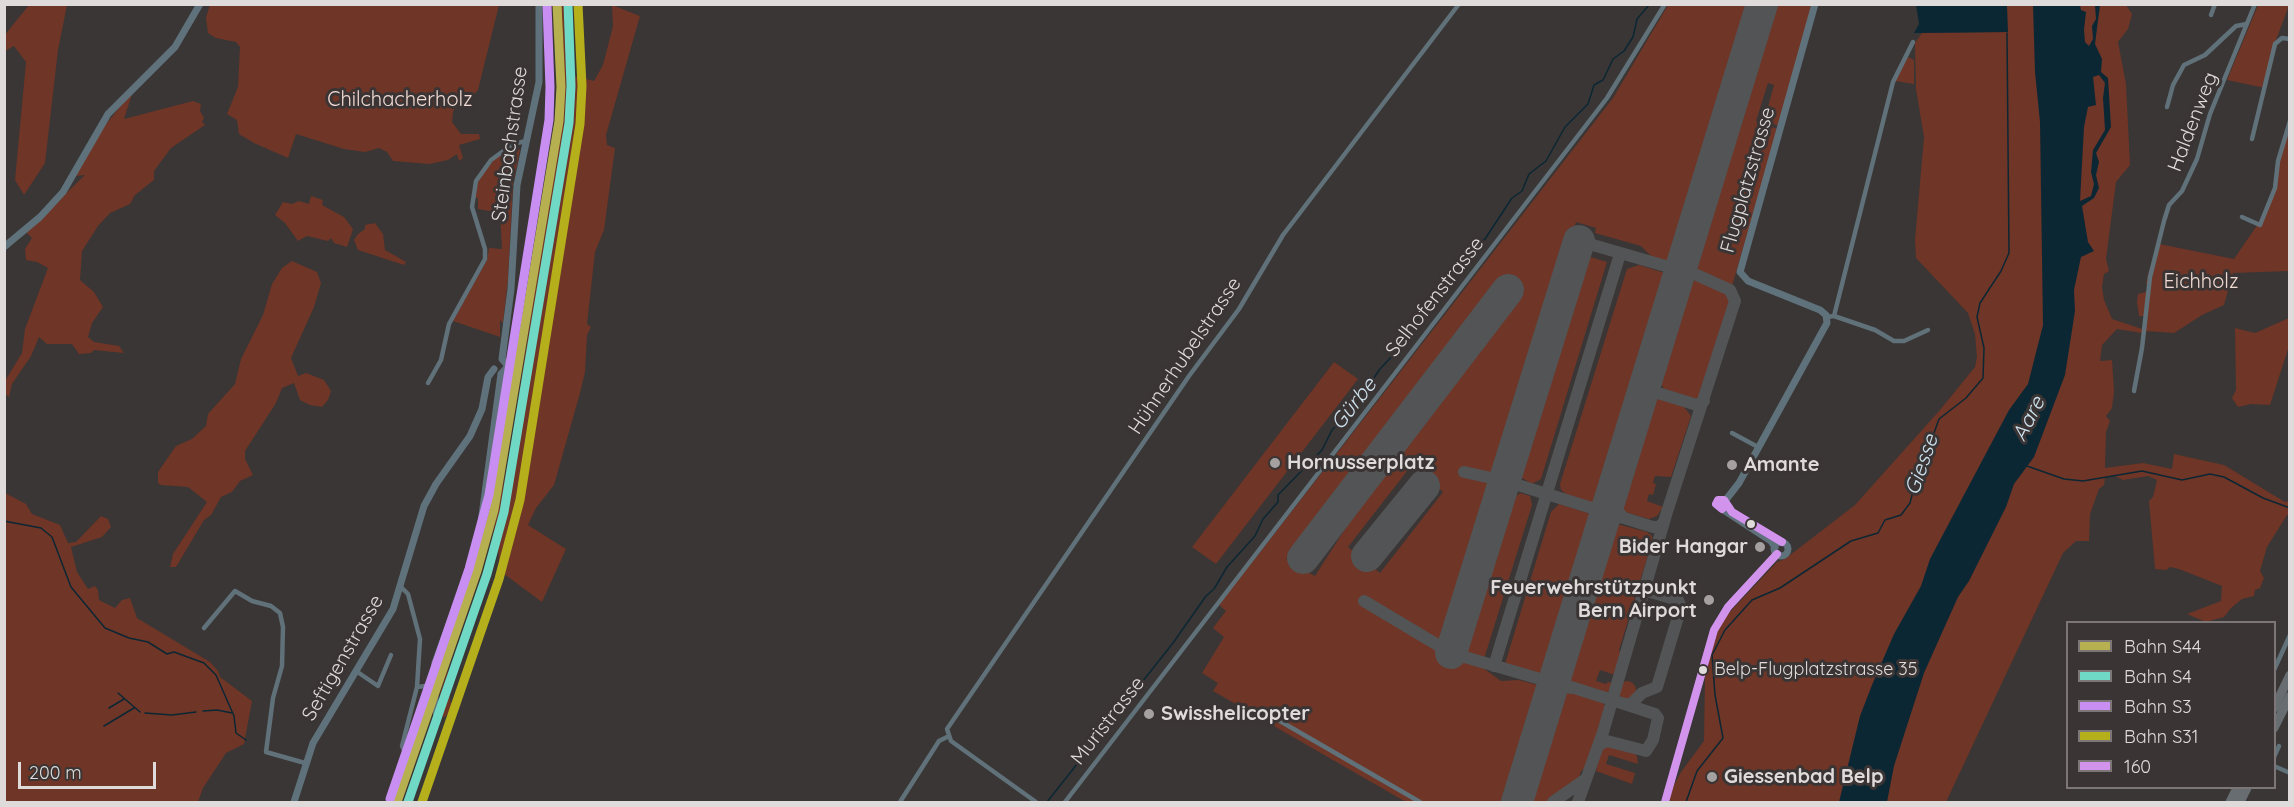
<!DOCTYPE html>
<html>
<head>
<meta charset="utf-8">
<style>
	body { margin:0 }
	#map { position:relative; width:2294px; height:807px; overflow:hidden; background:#393635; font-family:Quicksand,sans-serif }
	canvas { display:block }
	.frame { position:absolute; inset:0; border:6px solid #dedbda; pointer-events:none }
	.legend { position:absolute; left:2066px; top:621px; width:210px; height:168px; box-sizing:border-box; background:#3a3534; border:2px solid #7c7776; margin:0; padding:8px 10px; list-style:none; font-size:18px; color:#dedbda }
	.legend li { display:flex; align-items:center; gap:12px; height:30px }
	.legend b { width:30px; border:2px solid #7c7776 }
	.scale { position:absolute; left:18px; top:762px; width:138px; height:27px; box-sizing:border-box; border:3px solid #dedbda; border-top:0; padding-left:8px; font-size:18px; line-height:21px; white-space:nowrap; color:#dedbda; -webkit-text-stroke:4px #3a3534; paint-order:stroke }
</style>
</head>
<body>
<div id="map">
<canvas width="2294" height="807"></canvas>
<div class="frame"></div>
<ul class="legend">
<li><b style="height:8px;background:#b7b050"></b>Bahn S44</li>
<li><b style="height:8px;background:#6fd9c6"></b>Bahn S4</li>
<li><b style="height:8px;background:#c88ef1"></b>Bahn S3</li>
<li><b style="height:8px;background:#b5af1b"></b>Bahn S31</li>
<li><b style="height:8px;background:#d193ec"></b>160</li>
</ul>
<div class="scale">200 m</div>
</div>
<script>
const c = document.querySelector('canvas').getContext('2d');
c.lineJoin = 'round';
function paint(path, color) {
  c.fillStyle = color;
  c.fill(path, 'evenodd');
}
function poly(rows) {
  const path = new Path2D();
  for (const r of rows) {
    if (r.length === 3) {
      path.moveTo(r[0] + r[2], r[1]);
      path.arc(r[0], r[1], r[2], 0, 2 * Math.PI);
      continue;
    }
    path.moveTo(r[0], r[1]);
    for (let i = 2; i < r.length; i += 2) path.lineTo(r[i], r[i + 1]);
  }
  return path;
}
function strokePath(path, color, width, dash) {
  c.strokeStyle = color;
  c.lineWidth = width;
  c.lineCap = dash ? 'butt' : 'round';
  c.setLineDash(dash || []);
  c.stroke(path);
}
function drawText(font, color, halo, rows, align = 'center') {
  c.font = font + ' Quicksand,sans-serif';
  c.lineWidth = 6;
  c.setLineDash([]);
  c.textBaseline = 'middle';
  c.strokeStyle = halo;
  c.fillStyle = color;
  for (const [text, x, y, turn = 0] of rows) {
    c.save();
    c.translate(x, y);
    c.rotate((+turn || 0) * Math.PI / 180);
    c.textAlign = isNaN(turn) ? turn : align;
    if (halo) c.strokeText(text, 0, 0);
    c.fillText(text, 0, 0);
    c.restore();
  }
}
const green = poly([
	[210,4,499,5,478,90,474,94,461,95,453,112,452,122,461,134,479,134,480,139,459,145,463,158,459,161,457,154,448,160,429,164,393,161,387,152,379,148,365,152,344,149,296,134,288,158,254,143,239,134,237,120,227,114,238,87,240,47,236,42,216,38,208,33,206,18],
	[29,5,67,5,58,50,45,163,24,195,15,180,26,62,14,46,5,51,4,36],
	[559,5,568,5,574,76,594,81,603,65,613,26,612,5,640,16,606,135,607,145,615,148,604,230,595,252,587,324,591,327,587,335,585,372,580,393,554,485,536,508,528,525,566,549,542,602,500,571,498,548,491,543,510,452,561,121,563,87],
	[1668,5,1751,5,1670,265,1652,257,1641,246,1595,233,1596,228,1576,222,1445,645,1366,598,1362,604,1451,658,1483,668,1501,681,1519,680,1541,686,1506,802,1406,802,1213,691,1218,683,1202,673,1224,637,1213,628,1226,611,1219,605,1613,98],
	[1503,276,1519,290,1393,454,1315,576,1286,559],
	[1411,466,1443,492,1380,573,1348,547],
	[1775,5,1813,5,1779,126,1764,121,1774,85,1768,83,1756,121,1778,129,1732,286,1696,271,1694,262],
	[2003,5,2126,5,2132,14,2128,29,2118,42,2126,84,2130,165,2116,182,2106,259,2109,271,2104,274,2102,287,2104,300,2112,319,2142,329,2142,333,2117,329,2102,345,2100,361,2112,360,2114,392,2112,408,2106,416,2110,421,2106,432,2105,468,2143,463,2172,469,2174,454,2224,465,2285,502,2289,501,2289,515,2287,515,2267,547,2260,571,2264,578,2260,588,2255,590,2254,596,2242,599,2231,608,2224,617,2206,622,2187,614,2221,601,2222,586,2179,569,2170,567,2166,570,2155,569,2149,501,2153,497,2157,480,2148,476,2123,480,2115,476,2105,478,2104,485,2099,489,2090,514,2089,541,2076,541,2063,553,1946,802,1670,802,1670,793,1681,772,1704,741,1705,676,1709,651,1715,632,1727,615,1777,562,1785,559,1855,505,1940,410,1975,367,1977,357,1975,334,1968,313,1916,258,1915,240,1924,137,1916,89,1915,43,1922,33,2004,32],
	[2258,5,2289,5,2275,43,2265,88,2227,80],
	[1908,57,1914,60,1914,84,1895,81],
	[133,91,124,119,193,101,201,104,200,111,204,118,202,122,205,125,171,148,154,171,154,180,135,195,130,204,110,213,98,226,82,251,80,280,94,292,103,307,92,323,88,337,94,342,119,346,124,353,94,350,91,353,79,354,72,344,47,344,39,337,31,356,12,384,9,397,5,394,5,381,22,353,25,329,48,268,37,262,26,260,25,249,32,238,26,232,85,175,76,176,97,135],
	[2289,121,2289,271,2233,273,2224,305,2202,315,2174,333,2145,331,2145,316,2139,316,2137,302,2138,294,2146,292,2149,287,2146,283,2149,271,2159,244,2234,259,2262,218,2275,189,2277,168],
	[514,147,520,150,513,184,508,279,503,323,500,320,500,337,453,321,487,260,489,248,502,249,500,213,478,209,478,198,474,198,479,179,494,160],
	[311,196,323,200,322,205,344,217,353,229,347,247,334,243,331,238,328,241,307,236,298,241,285,223,275,215,283,202,292,204,299,201,309,204],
	[375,223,383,234,385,250,406,262,404,265,358,250,354,240,358,234,365,229,365,225],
	[1587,256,1607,262,1541,479,1532,484,1522,478,1520,471],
	[292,261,317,272,321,283,314,307,291,358,298,376,306,373,324,380,331,391,328,400,322,407,310,405,300,400,294,383,282,388,276,403,245,451,245,459,253,475,240,481,232,492,221,497,211,515,204,520,176,567,170,567,173,554,207,502,188,487,161,485,158,483,158,472,176,446,192,439,206,426,208,414,235,384,241,359,263,315,272,284,282,268],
	[1639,265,1668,274,1597,504,1566,494,1561,490,1560,484,1627,269],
	[1692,281,1700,281,1725,291,1732,299,1703,394,1696,399,1664,389,1658,379,1685,290],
	[2289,318,2289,346,2270,405,2251,404,2238,407,2232,398,2236,390,2235,328,2255,333],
	[1334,362,1358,379,1216,564,1192,547],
	[1660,399,1684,407,1691,416,1671,477,1655,476,1653,483,1656,484,1653,495,1649,494,1647,501,1663,507,1657,516,1649,519,1625,512,1620,504,1649,406,1654,400],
	[5,493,26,504,32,514,60,525,68,543,76,542,101,516,108,519,111,527,102,537,71,547,77,572,88,589,95,586,98,590,99,600,115,608,122,600,130,598,137,618,210,662,218,671,220,677,252,701,244,744,226,753,203,788,198,802,5,802],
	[1520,493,1530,496,1532,505,1484,659,1464,654,1511,501],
	[1559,504,1594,515,1544,677,1505,664,1551,512],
	[1617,524,1647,532,1652,536,1652,542,1619,650,1621,655,1615,675,1600,670,1596,681,1606,684,1608,682,1613,683,1610,691,1603,694,1572,684,1567,676,1612,529],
	[448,670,449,694,452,709,445,717,441,716,440,694],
	[1627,690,9],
	[1566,691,1600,700,1606,707,1588,766,1581,771,1578,782,1547,802,1527,802,1560,697],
	[1606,744,1630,750,1637,756,1638,764,1609,755,1606,764,1635,773,1632,784,1596,771,1602,746]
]);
const water = poly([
	[1916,5,2007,5,2008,32,1914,33,1919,24],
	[2033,5,2080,5,2081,10,2086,12,2084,30,2085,42,2089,46,2093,39,2092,26,2096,19,2095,5,2100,5,2095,44,2102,59,2101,72,2108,78,2111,127,2096,153,2099,162,2096,175,2099,188,2094,198,2082,206,2088,242,2094,251,2081,257,2074,290,2075,311,2065,375,2034,457,2014,484,2006,507,1969,581,1958,597,1924,673,1894,766,1887,802,1839,802,1860,716,1872,685,1894,634,1921,586,1930,559,2009,410,2028,384,2043,325,2040,122,2035,72],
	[2099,75,2105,83,2103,98,2105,130,2093,150,2091,172,2094,184,2091,196,2080,201,2084,127,2088,107,2096,105,2093,77]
]);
const stream = poly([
	[2027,466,2064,479,2083,481,2142,471,2182,480,2210,474,2224,477,2263,498,2290,508],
	[4,521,41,528,52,537,71,587,105,628,129,638,148,642,167,654,174,652,204,663,216,675,234,716,236,733,246,740],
	[118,693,140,712],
	[109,708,124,699],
	[203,711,217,710,232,713],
	[145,713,172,715,196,712],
	[104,726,134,708],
	[1047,802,1173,643,1206,596,1214,589,1227,567,1255,536,1263,519,1278,502,1278,495,1322,450,1332,430,1356,404,1380,369,1396,352,1401,335,1441,297,1448,280,1473,247,1485,239,1512,198,1522,191,1529,174,1546,161,1565,127,1588,104,1594,85,1603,80,1613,59,1624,51,1633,37,1637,19,1650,4],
	[1686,802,1697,771,1723,738,1715,695,1712,655,1725,630,1752,600,1780,588,1851,541,1878,533,1885,520,1901,515,1910,503,1920,464,1925,458,1939,419,1966,398,1983,378,1984,348,1977,317,1980,303,2001,271,2009,253,2007,33]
]);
const taxiway = poly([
	[1579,241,1693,274],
	[1676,287,1682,277,1692,274],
	[1648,375,1650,387,1658,393,1697,405,1704,401],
	[1639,404,1648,394,1658,393],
	[1464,472,1505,481,1653,527,1659,527,1664,522],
	[1612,494,1613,507,1623,517],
	[1600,532,1609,520,1623,517],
	[1364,601,1451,653,1571,688],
	[1559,664,1560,677,1568,686,1609,699],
	[1494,666,1620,254],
	[1548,701,1558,689,1570,687],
	[1625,704,1631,704,1642,693,1657,687,1681,607,1678,600,1647,591,1643,592],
	[1599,745,1607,741,1646,751,1653,740,1658,718,1655,714,1603,697],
	[1553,802,1586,779],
	[1578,802,1603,732,1666,515,1735,301,1730,290,1688,271,1684,263,1687,249]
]);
const runway = poly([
	[1367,556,1424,486],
	[1303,558,1508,290],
	[1451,653,1579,241],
	[1517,802,1762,4]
]);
const street = poly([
	[2211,15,2215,4],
	[2167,107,2173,85,2184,65,2205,55,2236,26,2247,24],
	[2252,139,2275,44,2282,38,2290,39],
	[2242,217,2260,225,2275,188,2278,161,2290,121],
	[1834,316,1875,330,1894,341,1904,341,1928,330],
	[1827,317,1834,316,1893,82,1913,42],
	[428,383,441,360,449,324,485,259,485,249,472,207,476,181,491,160,513,144,526,141],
	[2134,391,2142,348,2150,277,2164,221,2169,205,2182,191,2197,159,2210,114,2255,4],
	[1732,433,1758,447],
	[401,587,408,594,420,639,417,687],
	[204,628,235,591,252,601,271,606,280,613,283,627,282,666,273,698,266,752,305,763],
	[2274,670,2290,635],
	[356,671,378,686,391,655],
	[1273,717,1420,802],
	[2274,757,2279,746],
	[2274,766,2290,773],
	[390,802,406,754,402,746,417,687,434,685],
	[900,802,939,741,947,737],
	[1036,802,951,741,947,729,1189,376,1239,309,1283,235,1459,4],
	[1065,802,1607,98,1665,4]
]);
const secondary = poly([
	[4,247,40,217,63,192,108,114,175,47,200,4],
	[501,374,508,366,502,359,511,289,517,185,539,82,539,4],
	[1725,501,1739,483,1827,323,1826,315,1820,310,1748,281,1740,272,1815,4],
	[1726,505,1722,509,1716,504,1718,500,1724,500,1732,512,1782,542],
	[1722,509,1771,541,1775,547],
	[1781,549,7],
	[294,802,313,743,393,609,424,506,436,484,470,436,482,409,488,377,494,369],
	[407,802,437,719,433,677,435,663,478,545,501,374],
	[1665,802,1714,630,1728,607,1777,554]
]);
const highway = poly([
	[2274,708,2290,675],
	[2274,728,2290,696],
	[2230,802,2237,788],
	[2240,802,2247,788]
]);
const bus1 = poly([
	[1726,505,1722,509,1716,504,1718,500,1724,500,1732,512,1782,542],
	[1665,802,1714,630,1728,607,1777,554]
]);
const rail1 = poly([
	[397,802,477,571,494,510,559,121,561,87,557,4]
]);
const rail2 = poly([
	[408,802,487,574,504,512,569,123,571,86,568,4]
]);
const rail3 = poly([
	[390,799,469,569,489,495,549,120,550,87,547,5]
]);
const rail4 = poly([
	[422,802,499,579,520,500,580,124,582,86,578,4]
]);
const markers = [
	[1275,463,6,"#a4a1a0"],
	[1732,465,6,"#a4a1a0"],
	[1751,524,5,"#dedbda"],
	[1760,547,6,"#a4a1a0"],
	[1709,600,6,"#a4a1a0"],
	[1703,670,5,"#dedbda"],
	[1149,714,6,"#a4a1a0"],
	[1712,777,6,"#a4a1a0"]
];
const busNames = [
	["Belp-Flugplatzstrasse 35",1714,670]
];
const parkNames = [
	["Chilchacherholz",400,100],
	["Eichholz",2201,282]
];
const streetNames = [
	["Haldenweg",2193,122,-69],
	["Steinbachstrasse",510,144,-82],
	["Flugplatzstrasse",1748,180,-74],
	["Selhofenstrasse",1435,297,-52],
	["Hühnerhubelstrasse",1185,356,-56],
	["Seftigenstrasse",343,658,-60],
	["Muristrasse",1108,721,-52]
];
const poiNames = [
	["Hornusserplatz",1287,463],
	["Amante",1744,465],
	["Bider Hangar",1748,547,"right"],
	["Feuerwehrstützpunkt",1697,588,"right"],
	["Bern Airport",1697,611,"right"],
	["Swisshelicopter",1161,714],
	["Giessenbad Belp",1724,777]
];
const waterNames = [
	["Gürbe",1354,404,-52],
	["Aare",2029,419,-63],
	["Giesse",1922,465,-71]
];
paint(green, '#6f3526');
paint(water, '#0c2734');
strokePath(stream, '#0c2734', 1.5);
strokePath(taxiway, '#525455', 12);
strokePath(runway, '#525455', 32);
strokePath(street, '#607179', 4.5);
strokePath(secondary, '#5f727b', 7);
strokePath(highway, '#676d71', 9);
strokePath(bus1, '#d193ec', 8);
strokePath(rail1, '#b7b050', 9);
strokePath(rail2, '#6fd9c6', 9);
strokePath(rail3, '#c88ef1', 9);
strokePath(rail4, '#b5af1b', 9);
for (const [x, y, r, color] of markers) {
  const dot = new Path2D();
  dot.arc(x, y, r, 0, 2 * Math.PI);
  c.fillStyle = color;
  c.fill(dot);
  strokePath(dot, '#3a3534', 2);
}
drawText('18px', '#dedbda', '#3a3534', busNames, 'left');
drawText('20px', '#f1dad3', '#3a3534', parkNames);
drawText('20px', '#dedbda', '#3a3534', streetNames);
drawText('bold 20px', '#dedbda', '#3a3534', poiNames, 'left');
drawText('italic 21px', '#cfe4f1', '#3a3534', waterNames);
</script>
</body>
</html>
